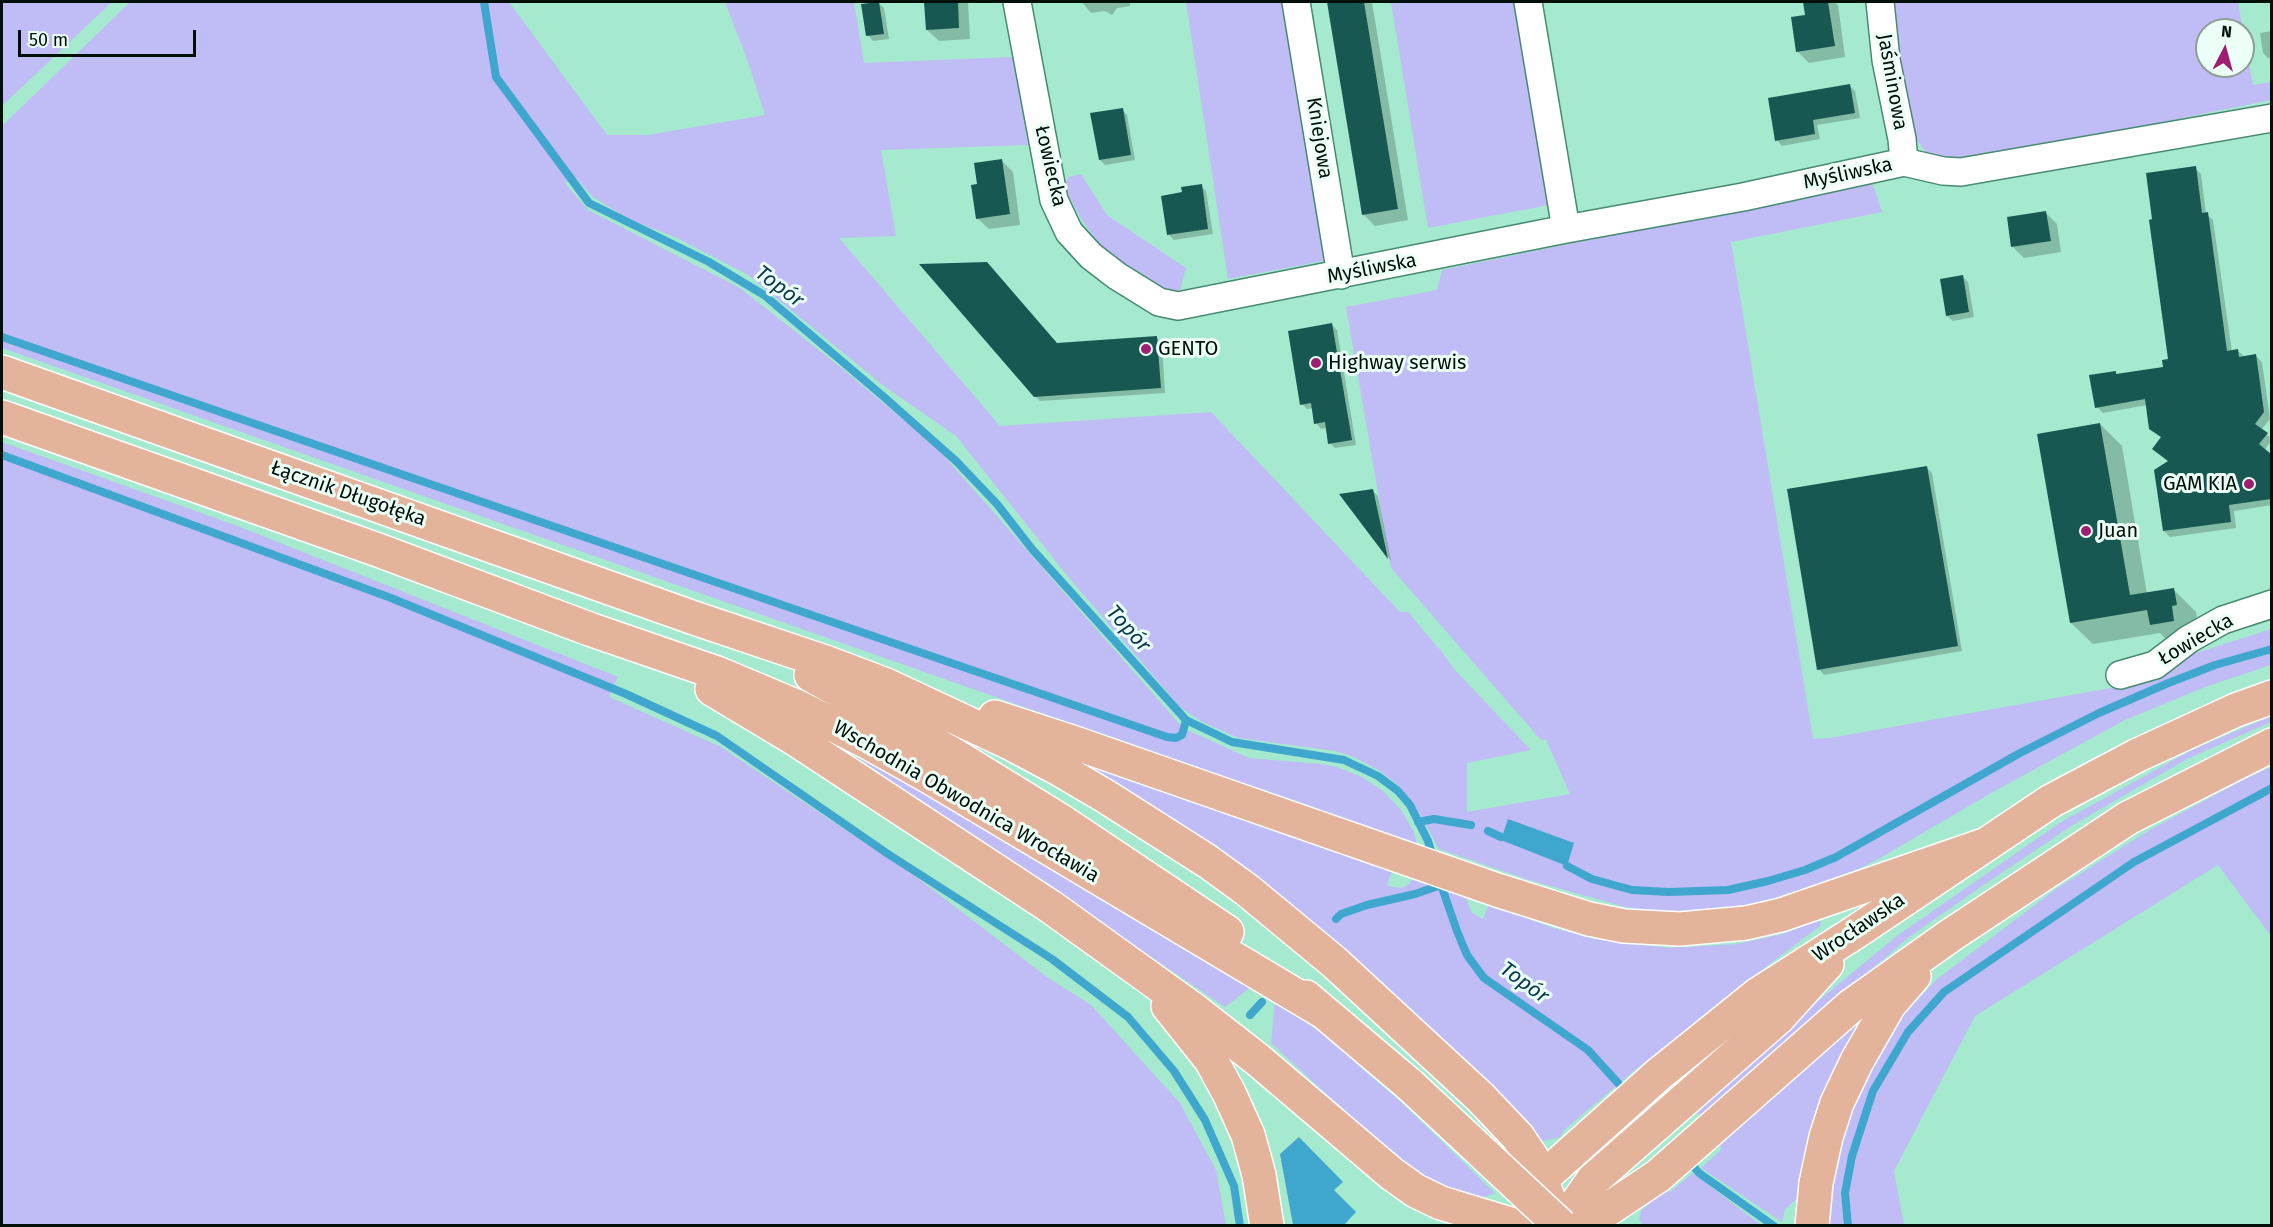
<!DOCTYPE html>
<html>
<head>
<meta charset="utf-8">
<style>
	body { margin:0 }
	#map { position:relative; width:2273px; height:1227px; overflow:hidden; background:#a5eace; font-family:"Fira Sans",sans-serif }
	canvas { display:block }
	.frame { position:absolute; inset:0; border:3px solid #001008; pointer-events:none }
	.north { position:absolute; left:2195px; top:18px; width:60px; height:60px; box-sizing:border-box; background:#ebfff6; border:2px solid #8d9f97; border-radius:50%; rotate:6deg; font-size:16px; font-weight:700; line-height:24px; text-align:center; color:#001008 }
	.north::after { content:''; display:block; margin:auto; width:21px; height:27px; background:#9f1e71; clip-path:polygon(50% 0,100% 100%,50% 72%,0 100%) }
	.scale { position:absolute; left:18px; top:30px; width:178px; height:27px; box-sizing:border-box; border:3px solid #001008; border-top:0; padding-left:8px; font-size:18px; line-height:21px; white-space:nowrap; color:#001008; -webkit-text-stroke:4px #ebfff6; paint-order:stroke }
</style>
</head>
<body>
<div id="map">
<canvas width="2273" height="1227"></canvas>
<div class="frame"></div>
<div class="north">N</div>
<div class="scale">50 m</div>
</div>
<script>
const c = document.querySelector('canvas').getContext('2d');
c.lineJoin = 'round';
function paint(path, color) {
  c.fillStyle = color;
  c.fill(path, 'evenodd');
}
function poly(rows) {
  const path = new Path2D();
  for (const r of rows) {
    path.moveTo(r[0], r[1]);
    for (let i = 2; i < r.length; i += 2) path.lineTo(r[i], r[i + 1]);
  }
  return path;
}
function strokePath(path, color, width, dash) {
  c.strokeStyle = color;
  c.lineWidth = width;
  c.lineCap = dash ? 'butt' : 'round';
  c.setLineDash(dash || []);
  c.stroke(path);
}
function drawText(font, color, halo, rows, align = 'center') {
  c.font = font + ' "Fira Sans",sans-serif';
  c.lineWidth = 6;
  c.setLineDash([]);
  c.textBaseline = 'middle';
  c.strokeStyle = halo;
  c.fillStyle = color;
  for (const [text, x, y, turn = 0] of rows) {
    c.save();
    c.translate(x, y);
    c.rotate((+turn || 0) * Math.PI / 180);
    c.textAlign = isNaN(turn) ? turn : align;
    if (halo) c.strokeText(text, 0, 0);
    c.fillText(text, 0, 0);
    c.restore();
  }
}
const green = poly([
	[2,2,112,2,2,106],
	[130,2,509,2,607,135,648,135,765,115,747,59,725,2,854,2,864,63,1013,57,1028,145,881,150,896,236,839,238,1000,426,1211,412,1400,612,1408,612,1441,651,1454,669,1531,750,1467,763,1467,812,1570,794,1546,740,1540,739,1391,568,1346,307,1437,290,1442,270,1872,182,1882,212,1731,242,1813,739,1830,738,2122,686,2190,655,2271,629,2271,665,2205,687,2125,720,1993,792,1880,858,1836,881,1807,892,1748,906,1666,912,1625,907,1529,880,1439,849,1421,816,1398,785,1380,771,1354,757,1335,751,1239,738,1202,722,1181,708,1070,579,956,436,884,386,748,275,677,238,636,222,612,209,593,197,576,178,565,183,588,210,740,288,839,366,938,449,1183,728,1249,758,1321,764,1337,767,1362,777,1383,791,1401,810,1414,832,1417,845,2,348,2,126],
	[1186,2,1309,2,1328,260,1228,279],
	[1391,2,1518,2,1554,204,1428,228],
	[1890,2,2238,2,2253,85,2271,82,2271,100,1981,159,1928,155,1910,131],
	[2207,30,2243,30,2243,66,2207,66],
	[1081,174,1107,215,1186,268,1180,290,1167,290,1147,282,1127,269,1100,245,1083,222,1067,193,1066,183,1068,177],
	[2,442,235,525,618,677,609,697,721,747,916,877,1047,977,1091,1005,1180,1103,1216,1170,1226,1225,2,1225],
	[2271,716,2271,722,2187,759,2073,825,1982,886,1908,938,1702,1117,1695,1111,1807,1010,1898,935,2061,822,2192,750],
	[831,736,1251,987,1225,1007,831,740],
	[1061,752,1393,869,1387,885,1393,887,1402,888,1409,884,1414,877,1464,894,1472,913,1483,919,1489,904,1553,928,1595,939,1669,948,1737,944,1782,934,1818,921,1821,922,1820,926,1725,998,1648,1062,1646,1061,1565,1129,1560,1137,1543,1141,1470,1071],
	[2271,767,2271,936,2218,865,1975,1016,1894,1171,1904,1225,1828,1225,1828,1185,1841,1127,1866,1068,1898,1020,1937,979,2056,889,2148,831,2243,780],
	[1275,1000,1355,1057,1352,1060,1402,1103,1495,1193,1482,1198,1448,1188,1423,1175,1394,1156,1271,1043],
	[1875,1006,1799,1197,1785,1209,1782,1222,1701,1168,1722,1149,1717,1143],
	[1693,1173,1761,1225,1644,1226,1639,1220,1641,1211,1666,1188,1670,1192]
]);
const water = poly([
	[1508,819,1574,843,1567,866,1501,840],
	[1299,1137,1343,1182,1334,1190,1356,1212,1344,1225,1293,1225,1280,1154]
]);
const shadow = poly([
	[926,2,968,2,970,39,939,41,927,30],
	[1082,2,1130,2,1130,6,1117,8,1112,15,1105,11,1091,13],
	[1328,2,1372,2,1408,220,1375,226,1363,214],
	[1804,2,1834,2,1838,5,1845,57,1809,63,1797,51,1807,16],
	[878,3,884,8,889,39,873,41,868,35],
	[2272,31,2272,58,2268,58,2263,53,2260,33],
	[1850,86,1855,91,1860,118,1817,125,1820,139,1782,146,1777,140],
	[1122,110,1127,115,1135,160,1105,165,1100,160],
	[1002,161,1013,172,1020,225,989,229,977,218,979,185],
	[2195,168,2201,174,2206,214,2213,220,2232,352,2238,351,2245,357,2256,356,2262,362,2270,419,2261,430,2272,439,2264,451,2272,456,2272,505,2234,511,2236,528,2170,537,2164,531,2169,462,2154,449,2162,438,2157,434,2147,405,2103,413,2097,407,2115,373,2118,376,2164,368,2170,361],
	[1201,186,1206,191,1213,234,1174,240,1168,234,1184,194],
	[2045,212,2057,224,2061,252,2024,258,2013,247],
	[1963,277,1968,282,1974,317,1953,321,1947,316],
	[1332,325,1337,330,1356,445,1335,448,1330,443,1327,428,1321,429,1316,423,1313,408,1307,409,1302,404],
	[1157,338,1162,343,1165,393,1040,401,1035,396,1057,344],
	[2100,424,2122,446,2147,594,2174,590,2196,612,2198,627,2173,646,2160,633,2093,644,2071,623],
	[1927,468,1932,473,1962,651,1824,675,1819,669],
	[1373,491,1378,496,1391,561,1342,495]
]);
const stream = poly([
	[484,2,496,77,589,203,709,262,764,295,884,397,956,461,997,504,1032,549,1186,720,1232,742,1344,760,1378,776,1398,791,1410,805,1428,841,1433,858],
	[2,337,1167,737,1176,738,1182,735,1186,720],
	[2,455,391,598,626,694,717,736,888,854,1052,959,1128,1017,1174,1071,1205,1120,1234,1186,1240,1226],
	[1418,822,1434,819,1471,825],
	[1488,831,1501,837],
	[1567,866,1592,879,1632,890,1669,892,1728,890,1768,881,1805,870,1836,857,2020,753,2099,713,2166,684,2215,665,2272,649],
	[1439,879,1457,931,1467,955,1484,978,1588,1050,1627,1093],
	[1336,919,1341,914,1367,905,1415,894,1441,885],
	[1250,1015,1262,1002],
	[1687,1159,1699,1173,1774,1226],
	[1848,1226,1845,1193,1852,1156,1873,1091,1908,1032,1944,992,2134,862,2272,788]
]);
const building = poly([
	[879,2,884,34,866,36,861,4],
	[924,2,958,2,959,28,926,30],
	[1327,2,1364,2,1398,209,1362,215],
	[1803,2,1828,2,1835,46,1796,52,1791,17,1805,15],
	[1850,84,1855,113,1813,120,1815,134,1775,141,1768,98],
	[1123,108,1131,155,1099,160,1090,113],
	[1002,159,1010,214,976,219,971,185,977,184,974,163],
	[2196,166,2202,213,2208,212,2227,351,2238,349,2239,357,2256,354,2264,412,2255,424,2268,433,2259,444,2271,454,2271,499,2229,505,2231,522,2163,531,2154,470,2168,461,2152,449,2161,437,2149,429,2145,399,2095,408,2089,375,2116,371,2116,374,2163,367,2162,360,2168,359,2149,220,2152,219,2146,173],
	[1202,184,1208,229,1167,235,1161,196,1182,192,1181,187],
	[2046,211,2051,241,2011,247,2007,217],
	[987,262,1057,343,1157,336,1161,388,1034,397,919,264],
	[1963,275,1969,312,1946,316,1940,279],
	[1332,323,1352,440,1328,444,1325,422,1314,424,1311,403,1300,405,1288,331],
	[2100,423,2130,595,2174,588,2177,605,2172,606,2174,621,2150,625,2147,610,2070,623,2037,434],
	[1927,466,1958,646,1817,670,1787,489],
	[1373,489,1388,559,1339,494]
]);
const minor = poly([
	[1017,2,1054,200,1069,232,1091,256,1117,276,1159,302,1178,306,1566,229,1743,197,1904,162,1943,171,1961,172,2272,118],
	[1296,2,1341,275],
	[1528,2,1566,229],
	[1880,2,1886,60,1902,139,1904,162],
	[2120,675,2155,665,2189,639,2223,620,2272,604]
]);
const major = poly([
	[2,372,694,618,828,663,886,685,1010,743,1059,769,1105,796,1207,861,1247,890,1334,962,1480,1097,1518,1137,1532,1158,1560,1226],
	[2,417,378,550,592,630,717,673,798,707,869,743,928,776,1322,1011],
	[811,675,954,755,1058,819,1227,932],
	[712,689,792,737,1051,907,1194,1010,1258,1060,1392,1174,1416,1191,1441,1203,1517,1226],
	[995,717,1072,742,1497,890,1589,919,1624,926,1680,929,1746,923,1781,915,1981,846],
	[1306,997,1410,1085],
	[1168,1006,1211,1060,1229,1093,1248,1135,1259,1175,1267,1226],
	[1526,1193,1659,1074,1757,995,1854,933,2051,801,2138,755,2236,710,2272,697],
	[1569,1226,1577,1203,1593,1180,1779,1017,1827,964],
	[1583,1226,1658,1176,1851,1006,1951,935,2128,818,2272,745],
	[1812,1226,1816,1183,1826,1137,1837,1103,1857,1061,1889,1005,1914,976]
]);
const majorBridge = poly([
	[1410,1085,1561,1226]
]);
const markers = [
	[1146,349,6,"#9f1e71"],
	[1316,363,6,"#9f1e71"],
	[2249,484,6,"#9f1e71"],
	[2086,531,6,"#9f1e71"]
];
const streetNames = [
	["Jaśminowa",1892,82,80],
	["Kniejowa",1319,138,81],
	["Łowiecka",1050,166,77],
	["Myśliwska",1848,174,-12],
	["Myśliwska",1372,269,-11],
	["Łącznik Długołęka",348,494,19],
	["Łowiecka",2196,640,-30],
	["Wschodnia Obwodnica Wrocławia",966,802,30],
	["Wrocławska",1859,928,-34]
];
const poiNames = [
	["GENTO",1158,349],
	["Highway serwis",1328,363],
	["GAM KIA",2237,484,"right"],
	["Juan",2098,531]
];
const waterNames = [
	["Topór",779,287,37],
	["Topór",1128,629,48],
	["Topór",1524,983,36]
];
paint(green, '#c0bcf5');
paint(water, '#3fa6cd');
paint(shadow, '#0003');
strokePath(stream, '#3fa6cd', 8);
paint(building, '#185752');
strokePath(minor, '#478a71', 30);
strokePath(major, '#fff', 36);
strokePath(minor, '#fff', 27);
strokePath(major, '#e3b49b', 33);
strokePath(majorBridge, '#fff', 36, []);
strokePath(majorBridge, '#e3b49b', 33);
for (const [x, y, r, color] of markers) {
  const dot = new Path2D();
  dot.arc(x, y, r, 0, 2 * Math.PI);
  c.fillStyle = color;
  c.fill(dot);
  strokePath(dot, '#ebfff6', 2);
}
drawText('20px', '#001008', '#ebfff6', streetNames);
drawText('20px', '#001008', '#ebfff6', poiNames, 'left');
drawText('italic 21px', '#093848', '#ebfff6', waterNames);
</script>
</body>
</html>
